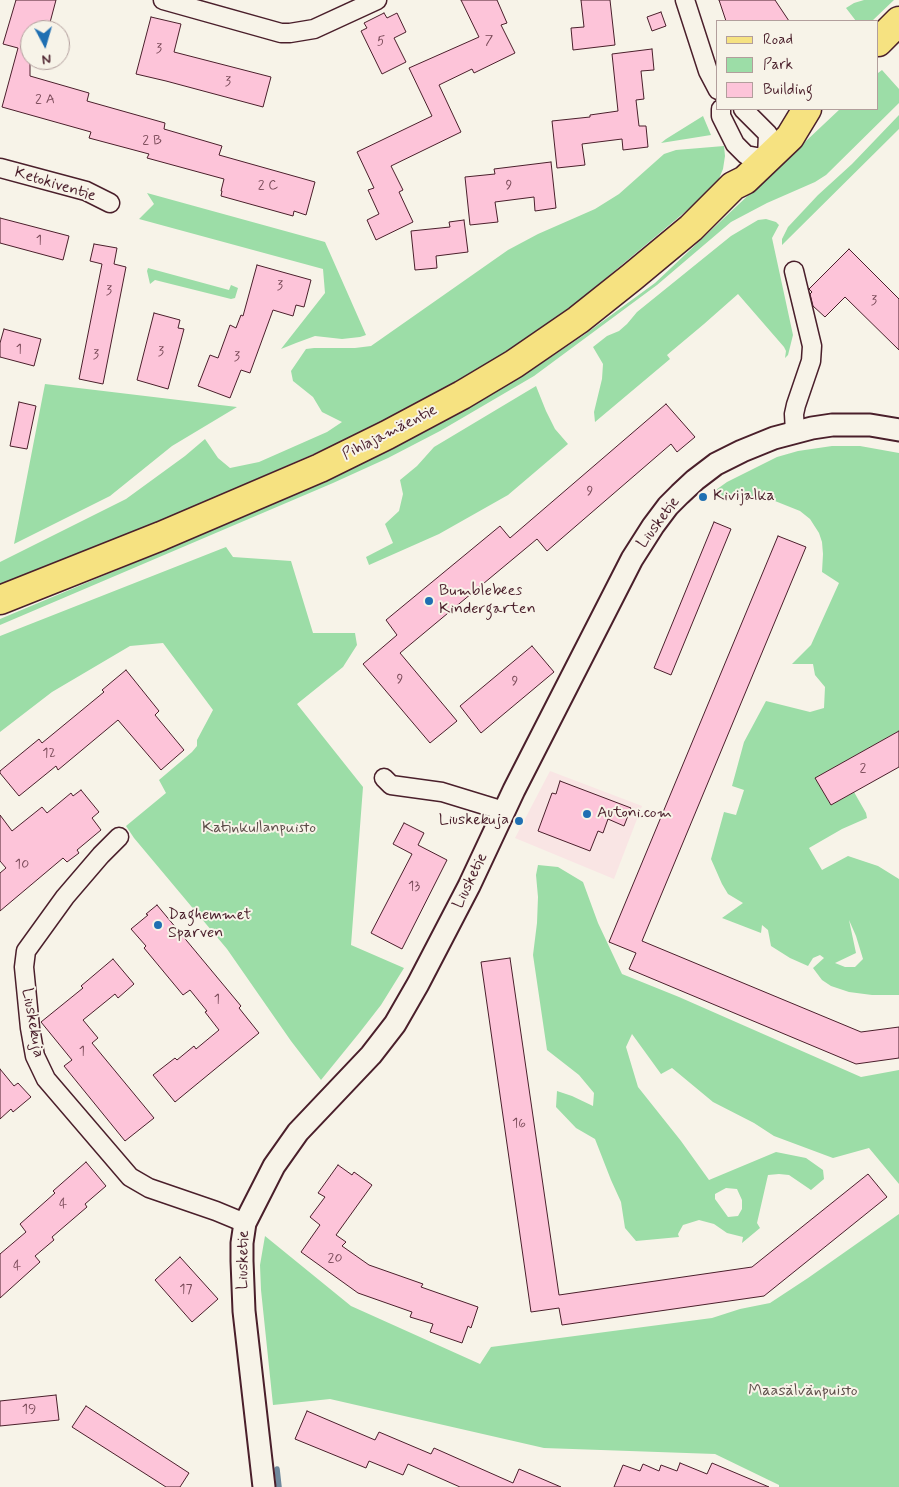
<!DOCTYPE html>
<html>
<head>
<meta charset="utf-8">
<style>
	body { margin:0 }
	#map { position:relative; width:899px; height:1487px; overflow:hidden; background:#f7f3e8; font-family:Mynerve,sans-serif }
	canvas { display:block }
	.legend { position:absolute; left:716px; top:20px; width:162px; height:90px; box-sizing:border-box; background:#f7f3e8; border:1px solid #b29e9c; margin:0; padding:6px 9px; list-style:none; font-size:15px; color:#4a1f2b }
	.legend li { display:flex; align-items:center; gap:10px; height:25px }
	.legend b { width:25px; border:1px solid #b29e9c }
	.north { position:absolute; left:20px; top:20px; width:50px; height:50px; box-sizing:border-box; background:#f7f3e8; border:1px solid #b29e9c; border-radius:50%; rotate:174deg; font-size:14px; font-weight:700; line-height:20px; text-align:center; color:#4a1f2b }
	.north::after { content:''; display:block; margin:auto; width:18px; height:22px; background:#1f6fb2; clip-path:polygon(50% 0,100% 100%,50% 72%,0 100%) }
</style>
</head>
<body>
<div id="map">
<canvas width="899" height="1487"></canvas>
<ul class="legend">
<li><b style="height:6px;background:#f6e281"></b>Road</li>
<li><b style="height:14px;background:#9cdda7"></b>Park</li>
<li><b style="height:14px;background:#fdc4d9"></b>Building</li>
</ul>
<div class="north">N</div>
</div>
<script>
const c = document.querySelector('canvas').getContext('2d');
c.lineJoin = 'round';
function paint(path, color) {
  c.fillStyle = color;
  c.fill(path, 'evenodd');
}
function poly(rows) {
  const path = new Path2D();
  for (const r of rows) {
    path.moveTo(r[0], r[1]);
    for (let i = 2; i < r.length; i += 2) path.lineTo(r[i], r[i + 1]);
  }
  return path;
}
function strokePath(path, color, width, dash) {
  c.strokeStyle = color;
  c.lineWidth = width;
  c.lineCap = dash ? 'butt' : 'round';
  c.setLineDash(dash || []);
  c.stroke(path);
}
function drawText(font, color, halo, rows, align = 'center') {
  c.font = font + ' Mynerve,sans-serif';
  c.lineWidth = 4;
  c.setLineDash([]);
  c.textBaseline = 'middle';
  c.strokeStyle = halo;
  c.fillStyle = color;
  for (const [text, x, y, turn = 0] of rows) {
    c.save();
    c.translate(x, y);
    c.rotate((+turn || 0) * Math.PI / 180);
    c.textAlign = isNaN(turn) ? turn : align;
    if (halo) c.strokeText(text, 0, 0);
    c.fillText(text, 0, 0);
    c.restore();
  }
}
const built = poly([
	[550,771,642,806,614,879,515,838]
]);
const green = poly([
	[864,0,894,0,872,21,856,21,846,8,854,3],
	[882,70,899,89,899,103,826,175,815,182,767,203,731,222,657,285,534,376,440,431,388,458,333,483,0,625,0,619,215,529,384,453,438,425,533,369,584,335,655,283,840,109,878,109,878,73],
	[899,115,899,129,782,245,782,239,788,227,818,195,852,164],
	[703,116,711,135,661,143,666,139],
	[724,146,725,156,723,169,718,181,704,196,563,314,513,349,430,398,373,428,190,508,0,588,0,562,126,499,185,456,205,439,218,458,230,468,259,462,327,432,342,422,322,412,313,397,293,381,291,371,306,349,314,348,355,348,371,346,508,250,538,234,595,209,619,194,664,154,676,150],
	[147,193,325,242,366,335,360,337,342,339,315,336,296,343,281,349,325,293,323,269,139,219,154,204],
	[766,219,776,222,779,225,772,238,793,335,788,355,785,358,786,351,784,347,738,294,704,324,667,355,670,359,595,422,594,412,602,379,603,364,593,347,607,336,619,331,627,324,637,312,731,236,758,220],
	[148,268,229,290,231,285,238,288,235,298,231,299,155,280,150,284,147,271],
	[45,384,237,407,172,446,110,496,14,544],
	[536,386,546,411,555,429,568,444,508,495,439,534,369,565,366,557,393,543,385,524,399,511,403,494,400,480,417,466,434,447],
	[832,446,860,446,899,453,899,731,816,778,831,805,854,792,866,813,867,818,842,829,809,848,822,870,848,856,878,866,899,879,899,995,872,995,849,992,831,986,822,980,813,968,824,958,820,955,813,958,808,966,790,958,771,946,768,930,762,925,761,933,722,918,743,903,728,894,722,884,711,859,724,812,736,815,744,790,732,786,744,742,766,701,810,712,824,708,825,687,815,675,813,664,792,664,811,645,839,583,822,572,823,554,822,542,819,533,810,519,800,511,770,499,750,496,720,497,713,496,713,492,727,482,777,457,798,451],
	[849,920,856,936,863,959,855,967,845,967,835,963,856,953],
	[226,547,233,557,291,561,313,633,355,633,357,645,343,667,297,704,363,787,351,945,404,968,381,1005,360,1032,321,1080,291,1041,227,949,134,838,126,826,166,793,159,780,192,752,197,746,197,740,213,710,163,643,130,646,52,692,0,732,0,636],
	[538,865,558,867,583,882,598,923,622,974,679,997,861,1077,899,1070,899,1184,869,1148,833,1158,774,1136,754,1123,713,1102,672,1068,661,1074,632,1034,626,1047,638,1087,681,1141,709,1180,776,1152,806,1158,823,1170,824,1179,811,1190,789,1175,779,1174,768,1175,757,1223,760,1228,742,1243,743,1237,727,1233,714,1224,699,1220,683,1225,678,1234,679,1237,636,1241,625,1228,621,1202,611,1180,595,1139,576,1128,556,1107,557,1091,572,1096,593,1106,594,1093,579,1075,547,1050,533,955,537,923,538,897,536,875],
	[726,1188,737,1189,742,1200,742,1209,738,1216,728,1217,715,1199,715,1194],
	[899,1214,899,1487,779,1487,779,1485,715,1454,544,1448,330,1399,273,1405,261,1290,260,1265,265,1236,351,1306,480,1364,491,1347,712,1318,740,1309,770,1303,808,1278]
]);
const stream = poly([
	[277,1469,279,1487]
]);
const building = poly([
	[16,0,56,0,48,30,30,30,30,76,89,93,87,101,165,123,164,129,222,146,219,155,315,182,306,215,294,211,293,216,221,196,222,191,221,191,224,179,147,158,149,154,89,138,91,132,2,107,18,48,3,44,16,0],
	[461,0,497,0,507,23,501,25,515,53,474,73,472,69,439,85,461,132,391,166,403,190,399,192,413,222,376,240,367,220,379,214,368,190,374,188,357,152,432,116,409,68,479,37,461,0],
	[581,0,610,0,615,45,573,50,571,28,584,27,581,0],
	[719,0,775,0,789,21,726,21,719,0],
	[661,12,666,26,652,31,647,17,661,12],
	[384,13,387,18,397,13,406,32,394,38,406,62,382,74,361,31,367,28,364,23,384,13],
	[151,17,181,24,174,52,271,77,263,107,166,81,136,74,151,17],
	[652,49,654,70,641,71,644,99,636,100,639,126,646,126,648,147,623,150,622,139,582,144,585,165,557,168,552,121,590,117,590,115,618,111,612,54,652,49],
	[551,162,556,208,535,211,534,197,495,202,498,222,470,225,465,177,495,174,494,169,551,162],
	[0,218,69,236,63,260,0,243,0,218],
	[464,220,468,252,436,256,437,268,415,270,411,231,450,227,449,222,464,220],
	[94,244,117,248,114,264,126,267,103,384,79,379,102,264,90,261,94,244],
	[849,249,899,299,899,350,845,297,825,317,813,306,810,294,812,292,809,289,849,249],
	[257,265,311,280,304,307,296,305,293,316,273,310,250,373,241,370,230,398,198,386,210,355,218,358,230,325,236,328,241,315,243,316,257,265],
	[154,313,180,320,178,328,184,329,168,389,137,380,154,313],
	[4,329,41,339,34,366,0,357,0,343,4,329],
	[19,402,36,406,27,449,10,446,19,402],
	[666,404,695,437,677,452,671,444,547,551,537,539,400,653,457,721,430,743,363,664,397,635,386,620,500,526,510,538,666,404],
	[714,522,731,529,671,675,654,668,714,522],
	[778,536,806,547,642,941,861,1032,899,1027,899,1058,856,1064,629,969,636,953,609,942,778,536],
	[532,646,554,672,481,733,460,706,532,646],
	[126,670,159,711,155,715,184,750,161,770,118,720,58,770,56,766,19,796,0,773,0,771,39,739,42,743,104,692,102,690,126,670],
	[899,731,899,767,831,805,815,778,899,731],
	[560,781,631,808,624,826,608,819,603,833,598,831,590,851,538,831,552,793,556,794,560,781],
	[81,790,99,812,92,818,101,830,77,850,79,853,67,862,63,858,0,911,0,873,6,868,0,861,0,815,12,831,42,807,47,813,71,793,73,796,81,790],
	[404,823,424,833,418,845,447,860,402,949,371,933,412,854,393,844,404,823],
	[157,905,241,1006,239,1008,259,1033,175,1102,153,1075,175,1058,177,1060,194,1046,196,1049,219,1030,205,1012,207,1011,190,990,183,995,144,948,146,946,131,929,148,915,146,914,157,905],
	[510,958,559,1295,752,1267,868,1174,887,1197,764,1296,562,1325,559,1308,531,1312,481,962,510,958],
	[113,959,134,984,118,998,115,994,83,1020,98,1038,92,1043,154,1118,125,1141,64,1066,72,1060,41,1022,83,988,81,986,113,959],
	[0,1069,14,1086,18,1083,31,1097,13,1112,11,1109,0,1119,0,1069],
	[86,1162,106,1186,85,1204,87,1207,52,1237,54,1240,35,1256,40,1262,0,1298,0,1254,26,1232,20,1224,55,1193,53,1191,86,1162],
	[338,1165,352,1175,354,1172,372,1185,336,1235,346,1242,342,1246,369,1265,423,1284,421,1287,478,1307,471,1328,468,1326,462,1343,430,1332,433,1324,410,1317,412,1312,358,1293,301,1252,320,1225,310,1217,325,1197,318,1193,338,1165],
	[180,1257,218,1299,192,1322,155,1280,180,1257],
	[56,1395,59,1420,0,1426,0,1401,56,1395],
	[86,1406,189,1473,180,1487,166,1487,72,1427,86,1406],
	[307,1411,375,1440,379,1432,431,1454,434,1448,513,1483,519,1469,561,1487,460,1487,408,1464,403,1475,369,1461,366,1468,295,1439,307,1411],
	[680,1463,707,1474,712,1463,769,1487,614,1487,623,1465,640,1471,643,1464,659,1471,661,1465,677,1471,680,1463]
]);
const minor = poly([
	[163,0,281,33,290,33,314,29,377,0],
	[685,0,708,71,718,90],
	[721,109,721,116,735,144,746,155,767,159,768,134,743,109],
	[0,168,86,191,110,203],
	[794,271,812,346,811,361,796,405,794,414,795,432],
	[384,778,391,785,442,792,504,811],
	[119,837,101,855,65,897,26,951,24,967,30,1028,35,1056,46,1079,130,1177,149,1188,216,1211,245,1223]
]);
const tertiary = poly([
	[264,1487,244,1311,242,1261,242,1243,245,1223,274,1166,298,1132,371,1055,395,1024,418,984,469,886,514,790,632,559,653,526,668,506,680,494,695,480,716,464,742,451,774,438,812,428,832,425,870,425,899,430]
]);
const primary = poly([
	[878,42,899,21],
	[0,600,161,536,320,468,387,435,462,395,514,364,578,320,632,277,691,228,733,186,745,180,790,137,807,109]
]);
const markers = [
	[703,497,5,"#1f6fb2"],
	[429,601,5,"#1f6fb2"],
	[587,814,5,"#1f6fb2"],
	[519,821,5,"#1f6fb2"],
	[158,925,5,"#1f6fb2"]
];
const numberNames = [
	["7",489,41],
	["5",381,42],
	["3",159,49],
	["3",228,82],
	["2 A",45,100],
	["2 B",152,141],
	["2 C",268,186],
	["9",509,186],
	["1",39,241],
	["3",280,286],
	["3",109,291],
	["3",874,301],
	["1",19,350],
	["3",161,352],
	["3",96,355],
	["3",237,357],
	["9",590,492],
	["9",400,680],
	["9",515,682],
	["12",49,754],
	["2",863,769],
	["10",22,865],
	["13",414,887],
	["1",217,1000],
	["1",82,1052],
	["16",519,1124],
	["4",63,1205],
	["20",335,1259],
	["4",17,1267],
	["17",186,1290],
	["19",29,1410]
];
const streetNames = [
	["Ketokiventie",55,185,17],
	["Pihlajamäentie",390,433,-27],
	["Liusketie",659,523,-53],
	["Liusketie",471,881,-64],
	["Liuskekuja",32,1023,80],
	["Liusketie",244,1260,-89]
];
const poiNames = [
	["Kivijalka",713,497],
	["Bumblebees",439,592],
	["Kindergarten",439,610],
	["Autoni.com",597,814],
	["Liuskekuja",509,821,"right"],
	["Daghemmet",168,916],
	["Sparven",168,934]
];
const parkNames = [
	["Katinkullanpuisto",259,829],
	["Maasälvänpuisto",803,1392]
];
paint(built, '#f9e5e4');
paint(green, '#9cdda7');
strokePath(stream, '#6f899d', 5.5);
paint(building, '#fdc4d9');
strokePath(building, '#4a1f2b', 1);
strokePath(minor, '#4a1f2b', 21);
strokePath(tertiary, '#4a1f2b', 25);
strokePath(primary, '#4a1f2b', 31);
strokePath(minor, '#f7f3e8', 18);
strokePath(tertiary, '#f7f3e8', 21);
strokePath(primary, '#f6e281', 28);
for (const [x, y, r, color] of markers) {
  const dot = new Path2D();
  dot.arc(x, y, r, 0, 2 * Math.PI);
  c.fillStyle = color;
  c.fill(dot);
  strokePath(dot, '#f7f3e8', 2);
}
drawText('14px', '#774856', null, numberNames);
drawText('16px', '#4a1f2b', '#f7f3e8', streetNames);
drawText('16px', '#4a1f2b', '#f7f3e8', poiNames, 'left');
drawText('16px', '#5e4e4a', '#f7f3e8', parkNames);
</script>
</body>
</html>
